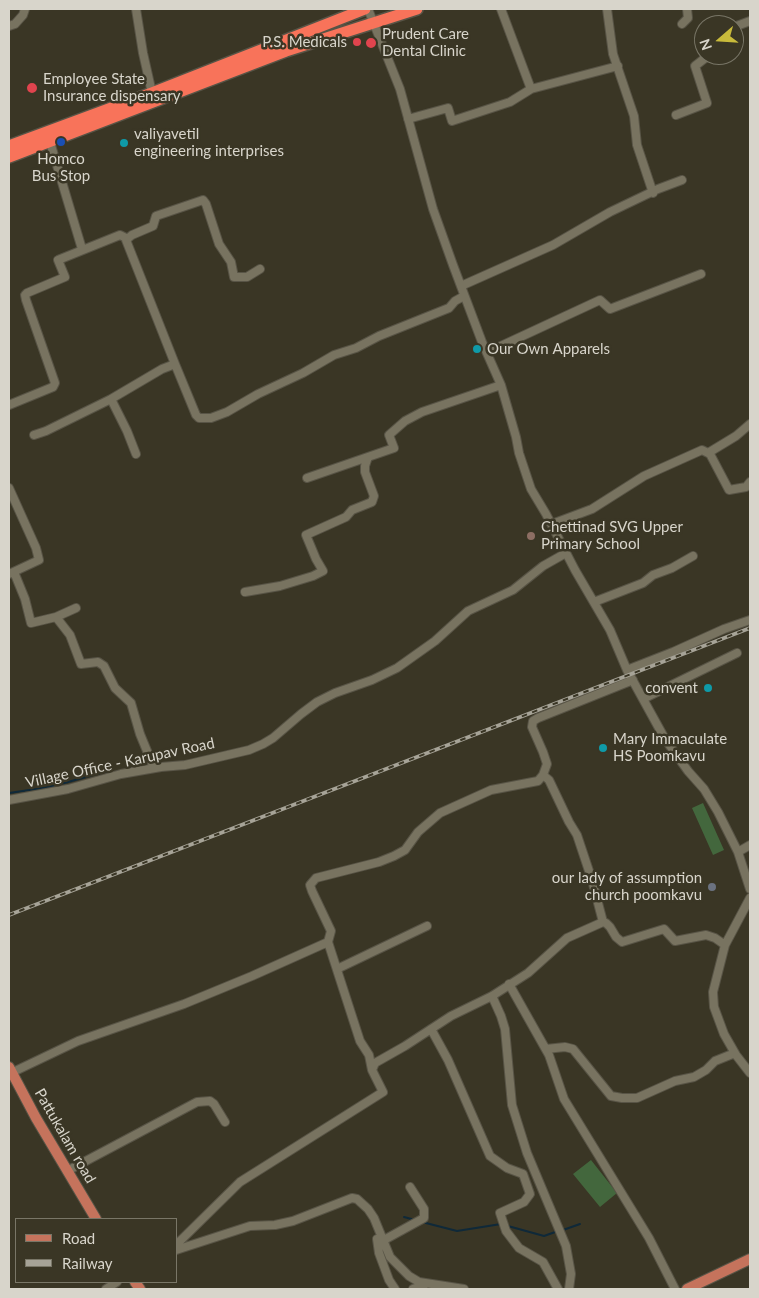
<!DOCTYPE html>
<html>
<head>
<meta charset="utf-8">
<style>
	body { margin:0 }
	#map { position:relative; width:759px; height:1298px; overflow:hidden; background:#3a3625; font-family:Lato,sans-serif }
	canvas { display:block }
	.frame { position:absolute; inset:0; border:10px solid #d8d5cb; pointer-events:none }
	.legend { position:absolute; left:15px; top:1218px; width:162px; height:65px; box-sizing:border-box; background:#3a3625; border:1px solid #797667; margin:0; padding:6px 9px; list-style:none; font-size:15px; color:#d8d5cb }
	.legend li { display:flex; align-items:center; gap:10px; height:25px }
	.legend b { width:25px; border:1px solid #797667 }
	.north { position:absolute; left:694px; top:15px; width:50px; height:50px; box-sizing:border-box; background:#3a3625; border:1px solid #797667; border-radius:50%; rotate:251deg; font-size:14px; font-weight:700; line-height:20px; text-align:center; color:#d8d5cb }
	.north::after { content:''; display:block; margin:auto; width:18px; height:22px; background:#c9bb3b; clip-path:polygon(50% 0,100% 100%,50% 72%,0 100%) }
</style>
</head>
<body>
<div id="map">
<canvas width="759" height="1298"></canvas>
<div class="frame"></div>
<ul class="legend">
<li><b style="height:6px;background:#c5735c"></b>Road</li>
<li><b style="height:6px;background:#a6a397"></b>Railway</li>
</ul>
<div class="north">N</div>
</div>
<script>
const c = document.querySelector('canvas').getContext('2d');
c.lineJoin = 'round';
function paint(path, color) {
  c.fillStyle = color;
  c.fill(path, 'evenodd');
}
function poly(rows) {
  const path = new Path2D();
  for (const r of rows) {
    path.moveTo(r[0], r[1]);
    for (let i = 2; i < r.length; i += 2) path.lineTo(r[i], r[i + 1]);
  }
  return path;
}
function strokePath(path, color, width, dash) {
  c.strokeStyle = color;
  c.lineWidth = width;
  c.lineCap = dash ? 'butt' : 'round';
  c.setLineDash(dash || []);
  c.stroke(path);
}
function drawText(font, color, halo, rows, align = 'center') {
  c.font = font + ' Lato,sans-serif';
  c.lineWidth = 5;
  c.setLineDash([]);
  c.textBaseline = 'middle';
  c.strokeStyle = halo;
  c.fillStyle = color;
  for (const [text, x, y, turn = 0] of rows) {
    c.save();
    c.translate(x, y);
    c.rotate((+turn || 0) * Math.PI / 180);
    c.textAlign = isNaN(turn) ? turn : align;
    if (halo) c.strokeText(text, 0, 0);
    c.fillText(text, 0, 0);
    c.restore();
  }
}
const green = poly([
	[703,803,724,850,713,855,692,808],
	[591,1160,617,1193,600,1207,573,1174]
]);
const stream = poly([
	[9,793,50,787,111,770],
	[404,1217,415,1220],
	[422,1222,457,1231,501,1224],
	[508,1226,544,1236,558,1231],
	[563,1230,580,1224]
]);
const minor = poly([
	[136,9,143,53,152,93],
	[368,9,400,89,433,209,453,265,482,342,501,385,516,437,519,453,531,489,546,514,575,570,610,630,627,670,665,739,688,771,704,789,718,812,738,852,750,889],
	[501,9,531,89],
	[607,9,613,54,634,116,637,145,653,193],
	[682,24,688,18,687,9],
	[9,26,15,24,23,15,25,9],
	[734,27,750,21],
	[676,115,707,103,695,66,709,55],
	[408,119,448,108,452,121,510,102,531,89,618,66],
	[50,142,82,249],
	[260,269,247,277,234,277,231,262,219,244,206,204,203,200,156,216,153,226,132,235,126,240,175,364,196,415,199,418,211,418,227,412,258,394,303,373,334,355,356,348,379,336,449,308,455,301,464,296],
	[461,286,553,245,610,212,658,189,682,180],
	[488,352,600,300,610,309,701,274],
	[111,399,127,431,136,454],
	[9,405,53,387,55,383,26,300,25,295,27,293,65,277,58,260,120,235,126,238],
	[34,435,46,431,111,399,162,369,175,364],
	[708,453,736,436,750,424],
	[307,478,394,448,389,435,405,421,422,412,501,385],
	[9,488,36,548,39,560,9,574],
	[552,524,592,509,644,476,702,450,710,454,729,490,746,487,750,482],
	[14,572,25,599,31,623,56,617,70,635,81,664,98,662,104,666,115,688,131,703,140,734,154,768],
	[245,592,280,586,313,576,323,571,316,559,306,535,346,517,352,510,372,502,374,496,365,472,365,466,368,457],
	[594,602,643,583,653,575,672,568,693,556],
	[56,617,76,608],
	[627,670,673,652,724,629,750,620],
	[643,699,737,653],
	[543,775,549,780,569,822,577,835,592,880,603,922],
	[9,800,68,789,121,774,161,767,185,765,249,750,263,744,273,738,301,714,317,702,335,693,372,680,397,668,435,641,468,611,513,590,543,566,566,553],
	[738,852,750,845],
	[750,898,725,945,713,992,714,1007,724,1034,736,1055,750,1073],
	[337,969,427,926],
	[509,984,549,1055,564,1099,649,1238,675,1289],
	[492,996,501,1016,505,1029,512,1105,527,1153,566,1246,571,1274,569,1289],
	[431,1029,448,1060,490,1156,507,1168,523,1174,530,1194,524,1202,500,1213,506,1231,519,1248,543,1262,558,1289],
	[546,1049,565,1047,573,1049,611,1096,622,1098,637,1098,675,1081,694,1077,706,1070,715,1061,735,1053],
	[372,1070,369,1055,360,1041,328,942,331,931,312,891,310,885,316,878,379,862,394,856,405,850,418,832,440,813,491,790,538,781,543,775,547,764,543,752,532,727,533,721,538,718,633,680],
	[9,1076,11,1073,78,1041,184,1004,252,976,328,942],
	[67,1171,197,1102,210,1101,214,1104,225,1122],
	[377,1239,379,1253,389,1280,395,1289],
	[378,1244,384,1240,424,1218,424,1209,410,1187],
	[176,1245,240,1182,383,1092,372,1070,375,1063,405,1046,451,1016,492,996,528,973,567,938,603,922,606,923,610,927,616,937,622,942,664,929,675,941,706,935,715,938,725,945],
	[176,1250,250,1226,275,1225,293,1221,352,1198,357,1199,368,1209,374,1218,390,1257,409,1276,419,1282,464,1289],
	[106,1289,117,1282],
	[413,1289,426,1284]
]);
const major = poly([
	[9,1067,36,1118,96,1219],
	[135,1282,140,1289],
	[687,1289,750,1259]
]);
const highway = poly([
	[9,146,152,93,365,9],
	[9,157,286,51,417,9]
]);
const rail = poly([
	[9,915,750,628]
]);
const markers = [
	[357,42,5,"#e0444e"],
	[371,43,6,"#e0444e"],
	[32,88,6,"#e0444e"],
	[61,142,5,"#1a4fb4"],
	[124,143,5,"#0f9aa8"],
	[477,349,5,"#0f9aa8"],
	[531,536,5,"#8d6e63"],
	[708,688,5,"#0f9aa8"],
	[603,748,5,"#0f9aa8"],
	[712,887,5,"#6b7280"]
];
const poiNames = [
	["Prudent Care",382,34],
	["Dental Clinic",382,51],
	["P.S. Medicals",347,42,"right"],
	["Employee State",43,79],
	["Insurance dispensary",43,96],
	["valiyavetil",134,134],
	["engineering interprises",134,151],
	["Homco",61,159,"center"],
	["Bus Stop",61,176,"center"],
	["Our Own Apparels",487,349],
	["Chettinad SVG Upper",541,527],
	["Primary School",541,544],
	["convent",698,688,"right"],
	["Mary Immaculate",613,739],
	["HS Poomkavu",613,756],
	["our lady of assumption",702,878,"right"],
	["church poomkavu",702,895,"right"]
];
const streetNames = [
	["Village Office - Karupav Road",120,763,-12],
	["Pattukalam road",65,1136,60]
];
paint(green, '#43673d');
strokePath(stream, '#0f2939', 2);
strokePath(minor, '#585446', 10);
strokePath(major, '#585446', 12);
strokePath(highway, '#585446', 14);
strokePath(minor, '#787360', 8);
strokePath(major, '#c5735c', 10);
strokePath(highway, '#f8735a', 11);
strokePath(rail, '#a6a397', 4);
strokePath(rail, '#3a3625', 2, [5.5]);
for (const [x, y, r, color] of markers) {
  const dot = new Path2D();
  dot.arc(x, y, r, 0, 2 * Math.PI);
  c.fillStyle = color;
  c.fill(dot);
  strokePath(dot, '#3a3625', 2);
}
drawText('15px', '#d8d5cb', '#3a3625', poiNames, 'left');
drawText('15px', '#d8d5cb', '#3a3625', streetNames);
</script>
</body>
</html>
